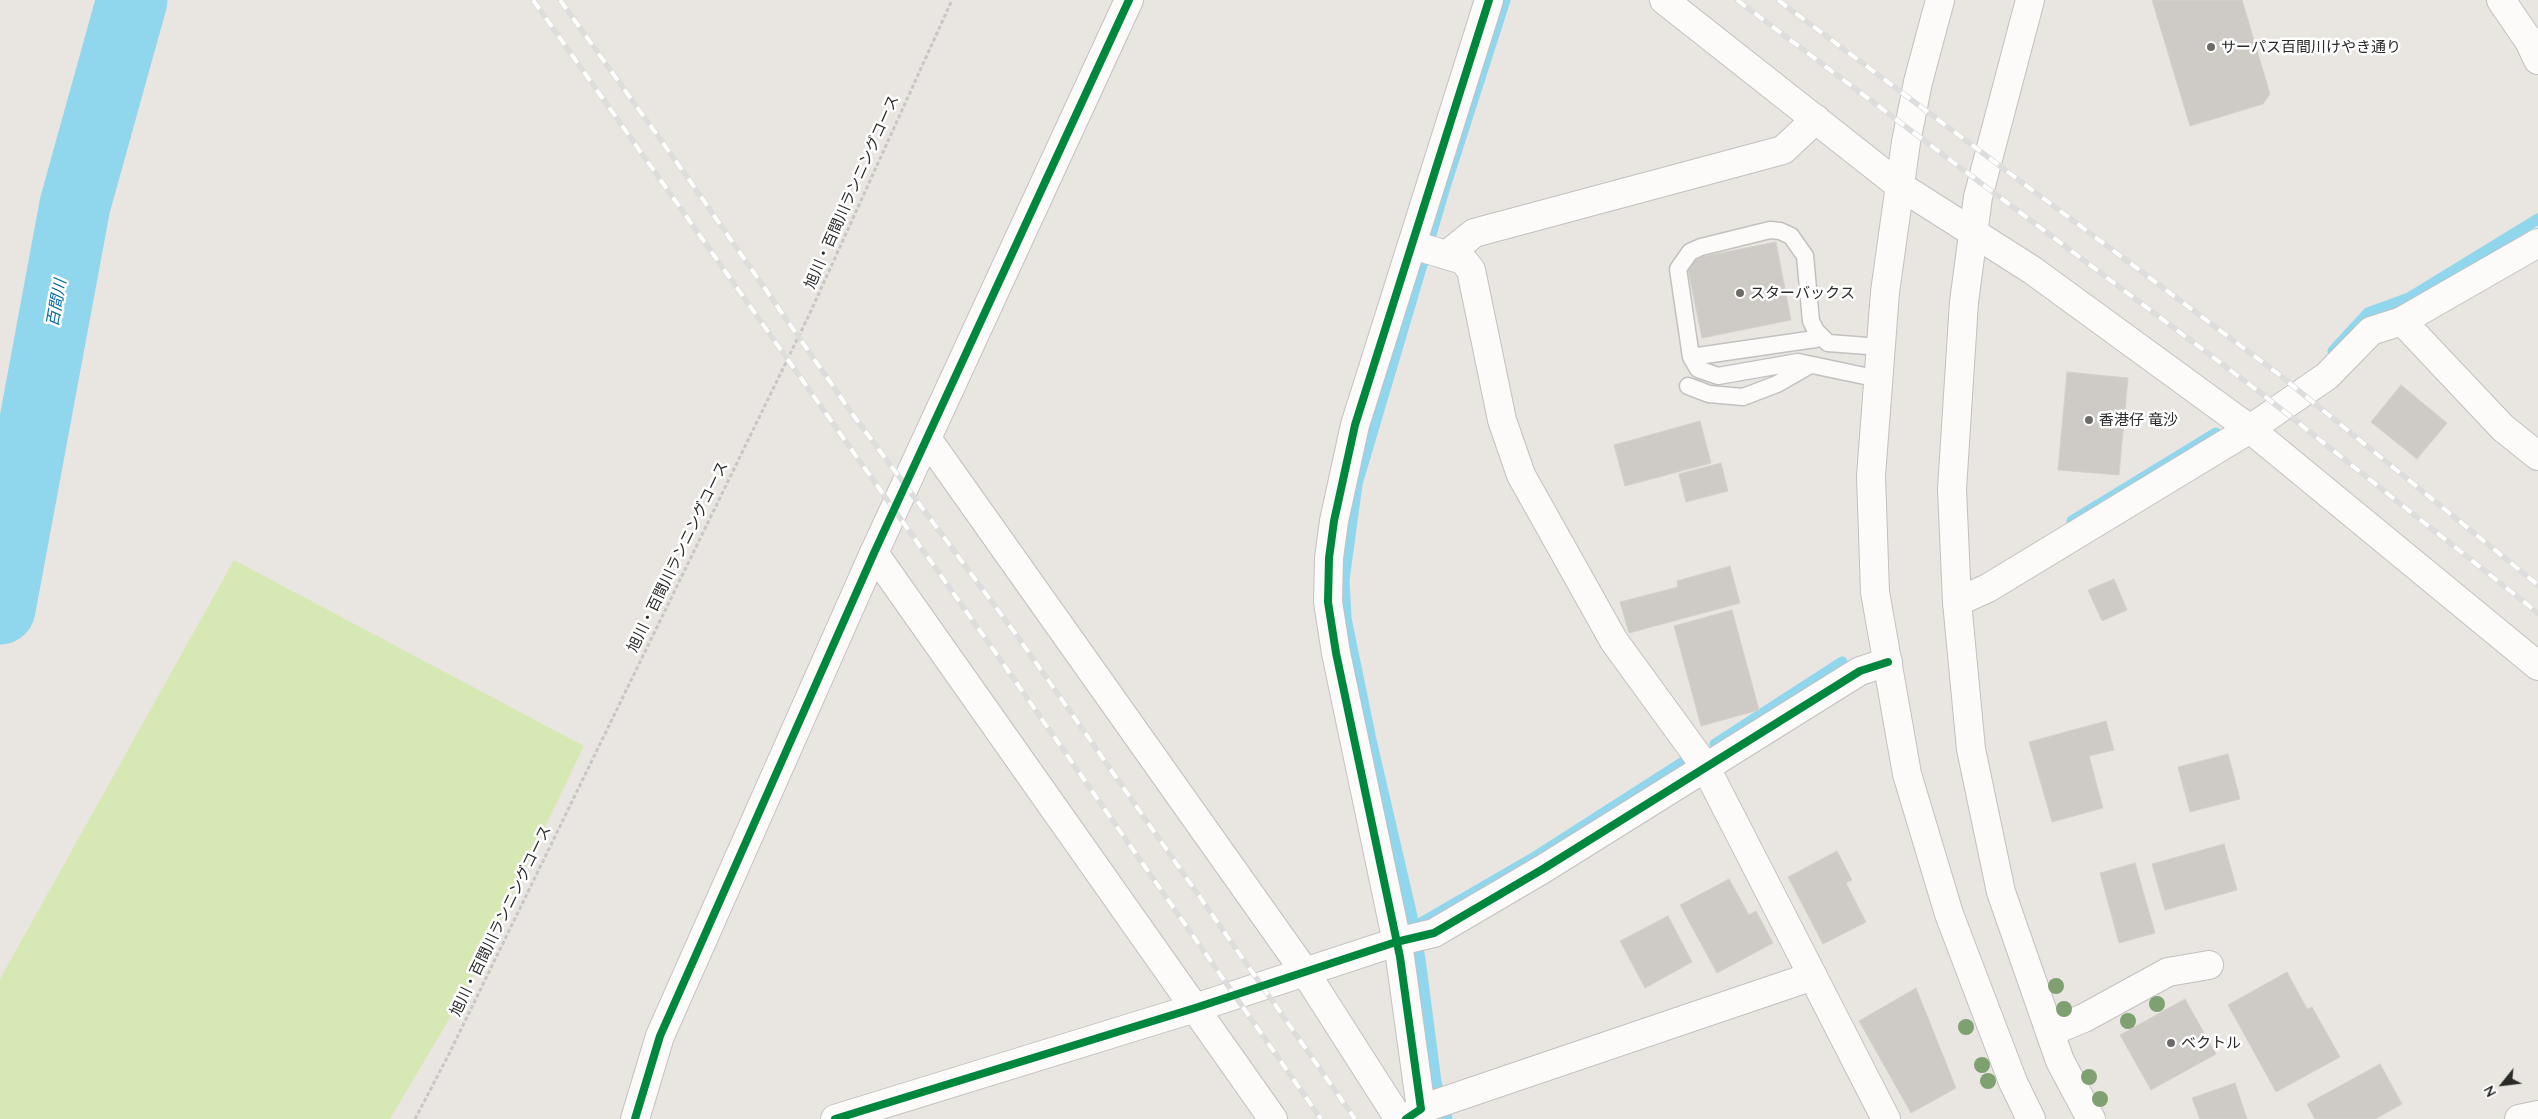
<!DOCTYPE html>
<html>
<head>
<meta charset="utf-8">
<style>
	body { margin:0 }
	#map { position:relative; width:2538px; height:1119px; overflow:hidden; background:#e9e5e0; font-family:Quicksand,sans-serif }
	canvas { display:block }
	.north { position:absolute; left:2478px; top:1059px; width:50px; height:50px; -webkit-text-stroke:4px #fff; paint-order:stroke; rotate:241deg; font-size:14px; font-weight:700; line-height:20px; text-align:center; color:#2a2a2a }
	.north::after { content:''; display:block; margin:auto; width:18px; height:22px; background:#2a2a2a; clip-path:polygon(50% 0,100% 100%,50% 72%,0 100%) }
</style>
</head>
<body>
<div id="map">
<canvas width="2538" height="1119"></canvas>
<div class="north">N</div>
</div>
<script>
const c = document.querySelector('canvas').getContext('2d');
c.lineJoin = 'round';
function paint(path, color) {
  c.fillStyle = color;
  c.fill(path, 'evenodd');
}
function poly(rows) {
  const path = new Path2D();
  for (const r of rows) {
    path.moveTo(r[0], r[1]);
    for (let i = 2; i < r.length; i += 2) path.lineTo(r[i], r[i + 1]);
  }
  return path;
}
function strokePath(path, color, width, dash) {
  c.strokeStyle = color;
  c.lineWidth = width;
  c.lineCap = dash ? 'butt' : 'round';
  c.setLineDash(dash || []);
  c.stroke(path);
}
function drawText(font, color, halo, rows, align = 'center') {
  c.font = font + ' Quicksand,"Noto Sans JP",sans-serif';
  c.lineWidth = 5;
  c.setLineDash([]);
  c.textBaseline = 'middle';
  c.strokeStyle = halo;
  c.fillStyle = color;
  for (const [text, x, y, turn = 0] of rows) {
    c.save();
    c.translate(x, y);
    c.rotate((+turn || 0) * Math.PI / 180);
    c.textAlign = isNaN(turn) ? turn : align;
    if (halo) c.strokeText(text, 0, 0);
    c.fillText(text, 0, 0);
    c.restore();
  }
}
const pitch = poly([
	[234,560,584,746,467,989,390,1119,0,1119,0,979]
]);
const stream = poly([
	[2333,351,2368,313,2409,298,2538,219],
	[2072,521,2216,433],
	[1715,744,1842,662],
	[1414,927,1535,857,1685,761],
	[1447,1119,1436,1082,1420,959,1411,912,1371,740,1346,618,1344,580,1357,484,1446,184,1505,0]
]);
const river = poly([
	[0,609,75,205,132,0]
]);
const building = poly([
	[2152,0,2242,0,2270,94,2263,104,2190,126,2152,0],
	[1776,242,1791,320,1702,338,1686,260,1776,242],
	[2067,372,2128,378,2119,475,2058,470,2067,372],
	[2401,385,2447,423,2417,459,2371,422,2401,385],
	[1700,421,1711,463,1625,486,1614,445,1700,421],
	[1721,463,1728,491,1686,502,1679,474,1721,463],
	[1730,566,1740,603,1629,633,1620,602,1678,587,1677,581,1730,566],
	[2114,579,2127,610,2102,621,2088,590,2114,579],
	[1732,610,1759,710,1701,726,1674,626,1732,610],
	[2106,721,2114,750,2089,756,2103,808,2052,822,2029,742,2106,721],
	[2228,754,2240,799,2190,812,2178,767,2228,754],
	[2224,844,2237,890,2165,910,2152,864,2224,844],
	[1837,851,1852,880,1846,883,1866,922,1823,944,1788,877,1837,851],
	[2135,863,2155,933,2119,943,2100,873,2135,863],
	[1729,879,1749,915,1756,911,1773,943,1717,973,1680,905,1729,879],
	[1668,916,1692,962,1645,988,1620,941,1668,916],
	[2287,972,2307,1009,2312,1007,2340,1057,2276,1092,2228,1005,2287,972],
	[1916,988,1956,1088,1911,1113,1859,1021,1916,988],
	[2185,999,2216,1054,2151,1090,2120,1035,2185,999],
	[2380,1064,2402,1104,2375,1119,2315,1119,2307,1104,2380,1064],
	[2235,1083,2247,1119,2200,1119,2192,1098,2235,1083]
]);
const path = poly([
	[415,1119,449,1054,810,313,952,0]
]);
const service = poly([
	[1691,357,1822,338],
	[1879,379,1798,362,1718,376,1698,369,1691,357,1678,269,1690,252,1701,247,1770,230,1780,231,1791,236,1805,256,1811,321,1816,331,1828,343,1881,347],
	[1688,386,1709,394,1743,397,1777,384,1810,365]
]);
const minor = poly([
	[2501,0,2529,41,2538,60],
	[1900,186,2032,270,2250,429,2538,666],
	[1413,245,1463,260,1471,270,1502,420,1521,475,1614,641,1705,766,1886,1119],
	[1448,254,1474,233,1783,150,1816,119],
	[2402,321,2503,428,2538,456],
	[928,440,1305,972,1399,1119],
	[874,553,1273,1119],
	[1957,602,1988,588,2250,429,2327,376,2371,331,2402,321,2538,243],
	[2050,1032,2084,1018,2168,972,2209,965],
	[1421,1109,1813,976],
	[835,1119,1195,1008,1396,942,1434,933,1543,869,1860,671,1888,662],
	[1406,1119,1421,1109,1400,957,1336,653,1328,602,1329,558,1334,521,1355,425,1489,0],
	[2519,1119,2538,1115]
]);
const tertiary = poly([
	[1664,0,1900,186],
	[1940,0,1918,82,1906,142,1885,292,1871,476,1875,592,1907,774,1949,914,2013,1082,2031,1119],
	[2030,0,1978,197,1964,302,1952,489,1957,602,1971,749,2001,892,2060,1061,2091,1119],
	[635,1119,660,1036,874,553,1129,0]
]);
const rail = poly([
	[533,0,995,652,1321,1119],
	[560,0,683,171,851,412,1018,637,1355,1119],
	[1737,0,2262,394,2538,613],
	[1778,0,2277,373,2538,585]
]);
const cycleway = poly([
	[635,1119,660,1036,874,553,1129,0],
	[835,1119,1195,1008,1396,942,1434,933,1543,869,1860,671,1888,662],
	[1406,1119,1421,1109,1400,957,1336,653,1328,602,1329,558,1334,521,1355,425,1489,0]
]);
const trees = [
	[2056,986],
	[2157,1004],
	[2064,1009],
	[2128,1021],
	[1966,1027],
	[1982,1065],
	[2089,1077],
	[1988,1081],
	[2100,1099]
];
const markers = [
	[2211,47,5,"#6d6b6a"],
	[1740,293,5,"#6d6b6a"],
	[2089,420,5,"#6d6b6a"],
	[2171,1043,5,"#6d6b6a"]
];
const poiNames = [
	["サーパス百間川けやき通り",2221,47],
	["スターバックス",1750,293],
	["香港仔 竜沙",2099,420],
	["ベクトル",2181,1043]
];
const streetNames = [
	["旭川・百間川ランニングコース",852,192,-66],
	["旭川・百間川ランニングコース",678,557,-64],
	["旭川・百間川ランニングコース",501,921,-64]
];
const waterNames = [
	["百間川",57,303,-80]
];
paint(pitch, '#d6e9b5');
strokePath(stream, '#90d6ed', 11);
strokePath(river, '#90d6ed', 71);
paint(building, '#cecbc7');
strokePath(building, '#d4d0cc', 1);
strokePath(service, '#c2c1c2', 19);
strokePath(minor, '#c2c1c2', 30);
strokePath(tertiary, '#c2c1c2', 30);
strokePath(path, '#c8c7c7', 3, [4, 2.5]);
strokePath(service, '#fcfbfa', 16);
strokePath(minor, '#fcfbfa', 28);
strokePath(tertiary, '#fcfbfa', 28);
strokePath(rail, '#ddddde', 5.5);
strokePath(rail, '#fff', 4, [11]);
strokePath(cycleway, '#00873e', 8);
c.fillStyle = '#7fa171';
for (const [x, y] of trees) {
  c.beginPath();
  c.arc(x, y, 8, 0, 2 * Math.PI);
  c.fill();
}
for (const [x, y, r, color] of markers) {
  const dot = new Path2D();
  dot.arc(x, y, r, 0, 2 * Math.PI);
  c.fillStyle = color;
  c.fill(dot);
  strokePath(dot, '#fff', 2);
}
drawText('15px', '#2a2a2a', '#fff', poiNames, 'left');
drawText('15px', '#2a2a2a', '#fff', streetNames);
drawText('italic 16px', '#086da0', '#fff', waterNames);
</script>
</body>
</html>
